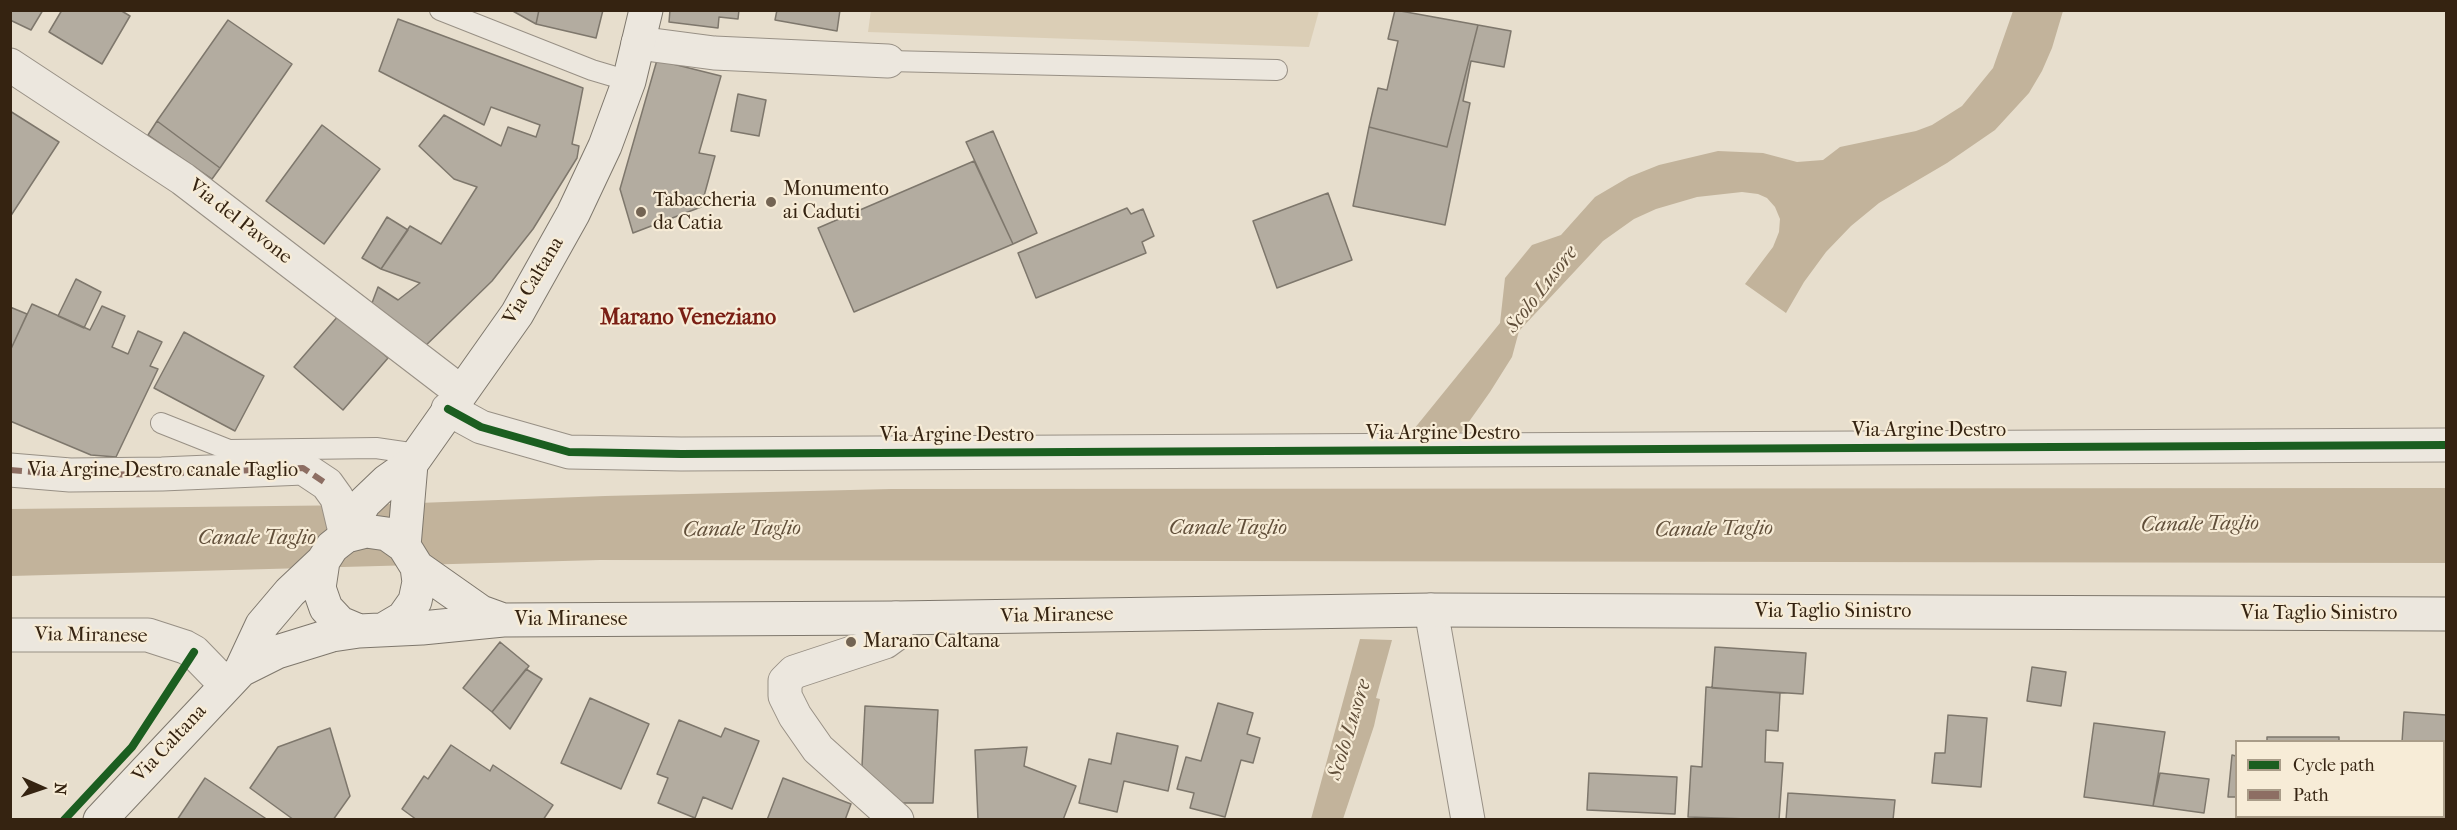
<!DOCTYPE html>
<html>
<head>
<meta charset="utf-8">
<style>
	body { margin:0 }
	#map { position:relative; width:2457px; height:830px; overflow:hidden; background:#e7decd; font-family:"IM FELL French Canon",serif }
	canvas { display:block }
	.frame { position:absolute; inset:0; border:12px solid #352311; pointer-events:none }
	.legend { position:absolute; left:2235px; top:740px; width:210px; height:78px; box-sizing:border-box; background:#f7ecd7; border:2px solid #a99c88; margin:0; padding:8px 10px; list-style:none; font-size:18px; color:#352311 }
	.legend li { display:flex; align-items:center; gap:12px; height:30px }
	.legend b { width:30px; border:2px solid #a99c88 }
	.north { position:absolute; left:12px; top:758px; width:60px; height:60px; -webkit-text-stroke:4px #f7ecd7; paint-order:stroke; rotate:93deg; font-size:16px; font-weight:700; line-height:24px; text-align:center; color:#352311 }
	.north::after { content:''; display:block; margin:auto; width:21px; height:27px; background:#352311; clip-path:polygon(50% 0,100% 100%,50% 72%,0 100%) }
</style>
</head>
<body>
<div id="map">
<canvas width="2457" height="830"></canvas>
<div class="frame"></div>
<ul class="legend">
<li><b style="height:8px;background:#1b5e20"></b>Cycle path</li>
<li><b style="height:8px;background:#8d6e63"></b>Path</li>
</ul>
<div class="north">N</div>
</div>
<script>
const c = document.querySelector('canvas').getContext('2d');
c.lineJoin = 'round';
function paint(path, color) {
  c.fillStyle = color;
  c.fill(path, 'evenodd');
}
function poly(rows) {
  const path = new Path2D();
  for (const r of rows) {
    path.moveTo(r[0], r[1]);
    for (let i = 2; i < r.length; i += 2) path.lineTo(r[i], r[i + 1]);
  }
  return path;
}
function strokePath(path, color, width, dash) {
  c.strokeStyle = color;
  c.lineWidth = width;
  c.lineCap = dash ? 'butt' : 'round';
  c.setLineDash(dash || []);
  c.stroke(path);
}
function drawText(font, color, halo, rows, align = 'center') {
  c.font = font + ' "IM FELL French Canon",serif';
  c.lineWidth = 4.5;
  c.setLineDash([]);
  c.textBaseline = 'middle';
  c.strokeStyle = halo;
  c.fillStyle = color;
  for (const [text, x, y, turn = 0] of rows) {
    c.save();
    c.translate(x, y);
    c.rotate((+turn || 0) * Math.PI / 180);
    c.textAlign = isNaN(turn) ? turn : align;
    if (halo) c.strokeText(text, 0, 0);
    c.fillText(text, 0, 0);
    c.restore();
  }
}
const green = poly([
	[871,10,1319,10,1319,11,1309,47,868,32]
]);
const water = poly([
	[2013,11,2063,11,2052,48,2042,71,2029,93,1995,130,1947,163,1879,203,1851,226,1826,252,1804,282,1786,313,1745,284,1773,247,1779,232,1780,219,1775,207,1767,198,1758,194,1742,192,1697,197,1656,209,1634,219,1603,241,1519,331,1512,357,1490,392,1456,440,1418,440,1414,429,1500,323,1505,278,1532,245,1561,235,1595,197,1629,177,1659,165,1718,151,1763,153,1797,162,1823,160,1840,147,1916,131,1932,125,1962,106,1993,68],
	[2446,488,2446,563,600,560,11,576,10,509,365,505,605,496,891,489],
	[1360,639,1392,640,1376,698,1380,699,1374,726,1343,819,1311,819]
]);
const building = poly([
	[10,10,43,10,31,30,10,20,10,10],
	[62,10,120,10,130,16,102,64,49,32,62,10],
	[511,10,539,10,536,24,511,10],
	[539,10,603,10,596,38,536,24,539,10],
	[670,10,739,10,738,19,719,17,718,28,669,22,670,10],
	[777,10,840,10,837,31,775,20,777,10],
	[1395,10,1478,25,1447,147,1369,127,1378,88,1387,90,1398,41,1388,39,1395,10],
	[398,19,583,88,572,144,579,146,577,158,533,229,492,281,418,353,369,311,378,287,398,300,420,283,381,269,410,226,441,244,477,187,454,179,419,146,444,115,501,146,508,127,536,137,540,125,491,107,484,125,379,71,398,19],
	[228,20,292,64,220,168,157,121,228,20],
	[1478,25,1511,31,1504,67,1471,61,1463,101,1470,103,1445,225,1353,206,1369,127,1447,147,1478,25],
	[657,60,721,76,699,153,715,156,701,207,633,233,620,189,657,60],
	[738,94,766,100,759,136,731,131,738,94],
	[10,111,59,142,10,217,10,111],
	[157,121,220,168,212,179,148,135,157,121],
	[322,125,380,169,324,244,266,201,322,125],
	[993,131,1037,233,1013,244,966,142,993,131],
	[974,161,1013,244,854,312,818,228,974,161],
	[1328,193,1352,260,1277,288,1253,221,1328,193],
	[1127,208,1131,214,1143,209,1154,236,1142,242,1146,253,1036,298,1018,253,1127,208],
	[387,217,408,230,381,269,362,258,387,217],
	[76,279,101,292,84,328,58,316,76,279],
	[32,304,90,330,102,306,125,316,112,347,128,354,138,331,162,342,150,366,158,369,116,457,91,455,10,421,10,351,32,304],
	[10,307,27,314,10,351,10,307],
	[339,315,388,358,343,410,294,367,339,315],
	[184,332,264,376,235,431,154,388,184,332],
	[500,642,529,666,492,712,463,688,500,642],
	[1715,647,1806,653,1803,694,1712,688,1715,647],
	[2032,667,2066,672,2061,706,2027,701,2032,667],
	[526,669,542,679,510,729,492,712,526,669],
	[1706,687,1780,693,1778,731,1766,730,1765,762,1783,763,1779,820,1688,817,1691,766,1702,767,1706,687],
	[590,698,649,724,621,789,561,763,590,698],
	[1218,703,1253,713,1247,734,1260,738,1253,763,1241,760,1225,817,1190,808,1194,793,1177,789,1186,757,1201,761,1218,703],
	[865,706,938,710,933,803,899,803,862,766,865,706],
	[2404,712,2446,715,2446,797,2444,797,2444,742,2402,742,2404,712],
	[1948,715,1987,718,1981,787,1932,783,1935,753,1945,753,1948,715],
	[679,720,721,737,725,728,759,741,732,809,703,797,695,818,658,803,668,778,657,774,679,720],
	[2094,723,2165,732,2153,806,2084,797,2094,723],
	[330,728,350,796,333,820,294,820,250,788,278,747,330,728],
	[1117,733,1178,746,1168,791,1124,781,1117,812,1079,803,1089,759,1111,764,1117,733],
	[2267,737,2339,737,2339,742,2267,742,2267,737],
	[451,745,490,771,493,765,553,805,543,820,417,820,402,809,424,776,428,779,451,745],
	[1027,747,1024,766,1076,786,1063,820,978,820,975,750,1027,747],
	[2232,755,2236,756,2236,797,2228,797,2232,755],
	[1589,773,1677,777,1675,814,1587,810,1589,773],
	[2160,773,2209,779,2204,813,2153,806,2160,773],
	[205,778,268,820,177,820,205,778],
	[783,778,851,804,845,820,767,820,783,778],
	[1788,793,1895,800,1893,820,1786,820,1788,793],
	[2275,816,2317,816,2316,820,2274,820,2275,816],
	[2397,816,2431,816,2430,820,2397,820,2397,816]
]);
const service = poly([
	[440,10,592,70,629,81],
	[888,61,1277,70],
	[161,423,229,450,376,448,417,454]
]);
const minor = poly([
	[638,43,714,53,888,61],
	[10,65,183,179,461,392],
	[448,409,481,427,569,452,681,454,2446,445],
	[10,470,70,475,162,474,303,468,327,484,337,498,346,536],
	[1431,610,1468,820],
	[896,618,896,634,885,642,794,672,785,681,785,696,795,716,818,749,897,820],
	[10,635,148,635,185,647,194,652,226,685]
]);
const secondary = poly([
	[346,536,364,503,387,481,411,464,517,314,573,214,605,146,629,81,646,10],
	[404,546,411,464],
	[417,567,481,612,503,620],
	[359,631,340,623,326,608,319,588,323,561,332,547,346,536,366,531,387,534,404,546,417,567,419,582,415,601,403,618,386,628],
	[241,670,262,625,290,592,323,561],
	[100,820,241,670,277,652,332,635,359,631,422,628,503,620,896,618,1431,610,2446,614]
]);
const quiet = poly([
	[10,470,70,475,162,474,303,468,327,484]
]);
const cycleway = poly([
	[448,409,481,427,569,452,681,454,2446,445],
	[64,820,132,747,194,652]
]);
const markers = [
	[771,202,6,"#736453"],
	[641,212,6,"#736453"],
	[851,642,6,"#736453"]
];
const poiNames = [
	["Monumento",783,190],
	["ai Caduti",783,213],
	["Tabaccheria",653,201],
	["da Catia",653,224],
	["Marano Caltana",863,642]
];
const streetNames = [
	["Via del Pavone",240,222,38],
	["Via Caltana",534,281,-59],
	["Via Argine Destro",1929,431],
	["Via Argine Destro",1443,434],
	["Via Argine Destro",957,436],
	["Via Argine Destro canale Taglio",163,471],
	["Via Taglio Sinistro",1833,612],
	["Via Taglio Sinistro",2319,614],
	["Via Miranese",1057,616,-1],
	["Via Miranese",571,620],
	["Via Miranese",91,636,1],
	["Via Caltana",170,744,-47]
];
const waterNames = [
	["Scolo Lusore",1542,290,-52],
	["Canale Taglio",2200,525,-1],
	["Canale Taglio",1228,529],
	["Canale Taglio",742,530,-1],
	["Canale Taglio",1714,530,-1],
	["Canale Taglio",257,539],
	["Scolo Lusore",1350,730,-73]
];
const quarterNames = [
	["Marano Veneziano",688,319]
];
paint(green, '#dbceb6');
paint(water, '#c2b39b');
paint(building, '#b3aca0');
strokePath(building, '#7e776c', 1.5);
strokePath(service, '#989085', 22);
strokePath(minor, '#989085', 35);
strokePath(secondary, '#7e776c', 35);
strokePath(service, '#ece7de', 20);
strokePath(minor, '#ece7de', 33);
strokePath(secondary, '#ece7de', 33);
strokePath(quiet, '#8d6e63', 6, [12, 6]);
strokePath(cycleway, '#1b5e20', 8);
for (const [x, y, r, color] of markers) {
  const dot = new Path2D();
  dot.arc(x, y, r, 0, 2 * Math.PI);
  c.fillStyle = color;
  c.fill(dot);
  strokePath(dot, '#f7ecd7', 2);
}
drawText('20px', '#352311', '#f7ecd7', poiNames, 'left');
drawText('20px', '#352311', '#f7ecd7', streetNames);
drawText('italic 21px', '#614f3a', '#f7ecd7', waterNames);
drawText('bold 22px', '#7a1f14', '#f7ecd7', quarterNames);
</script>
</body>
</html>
